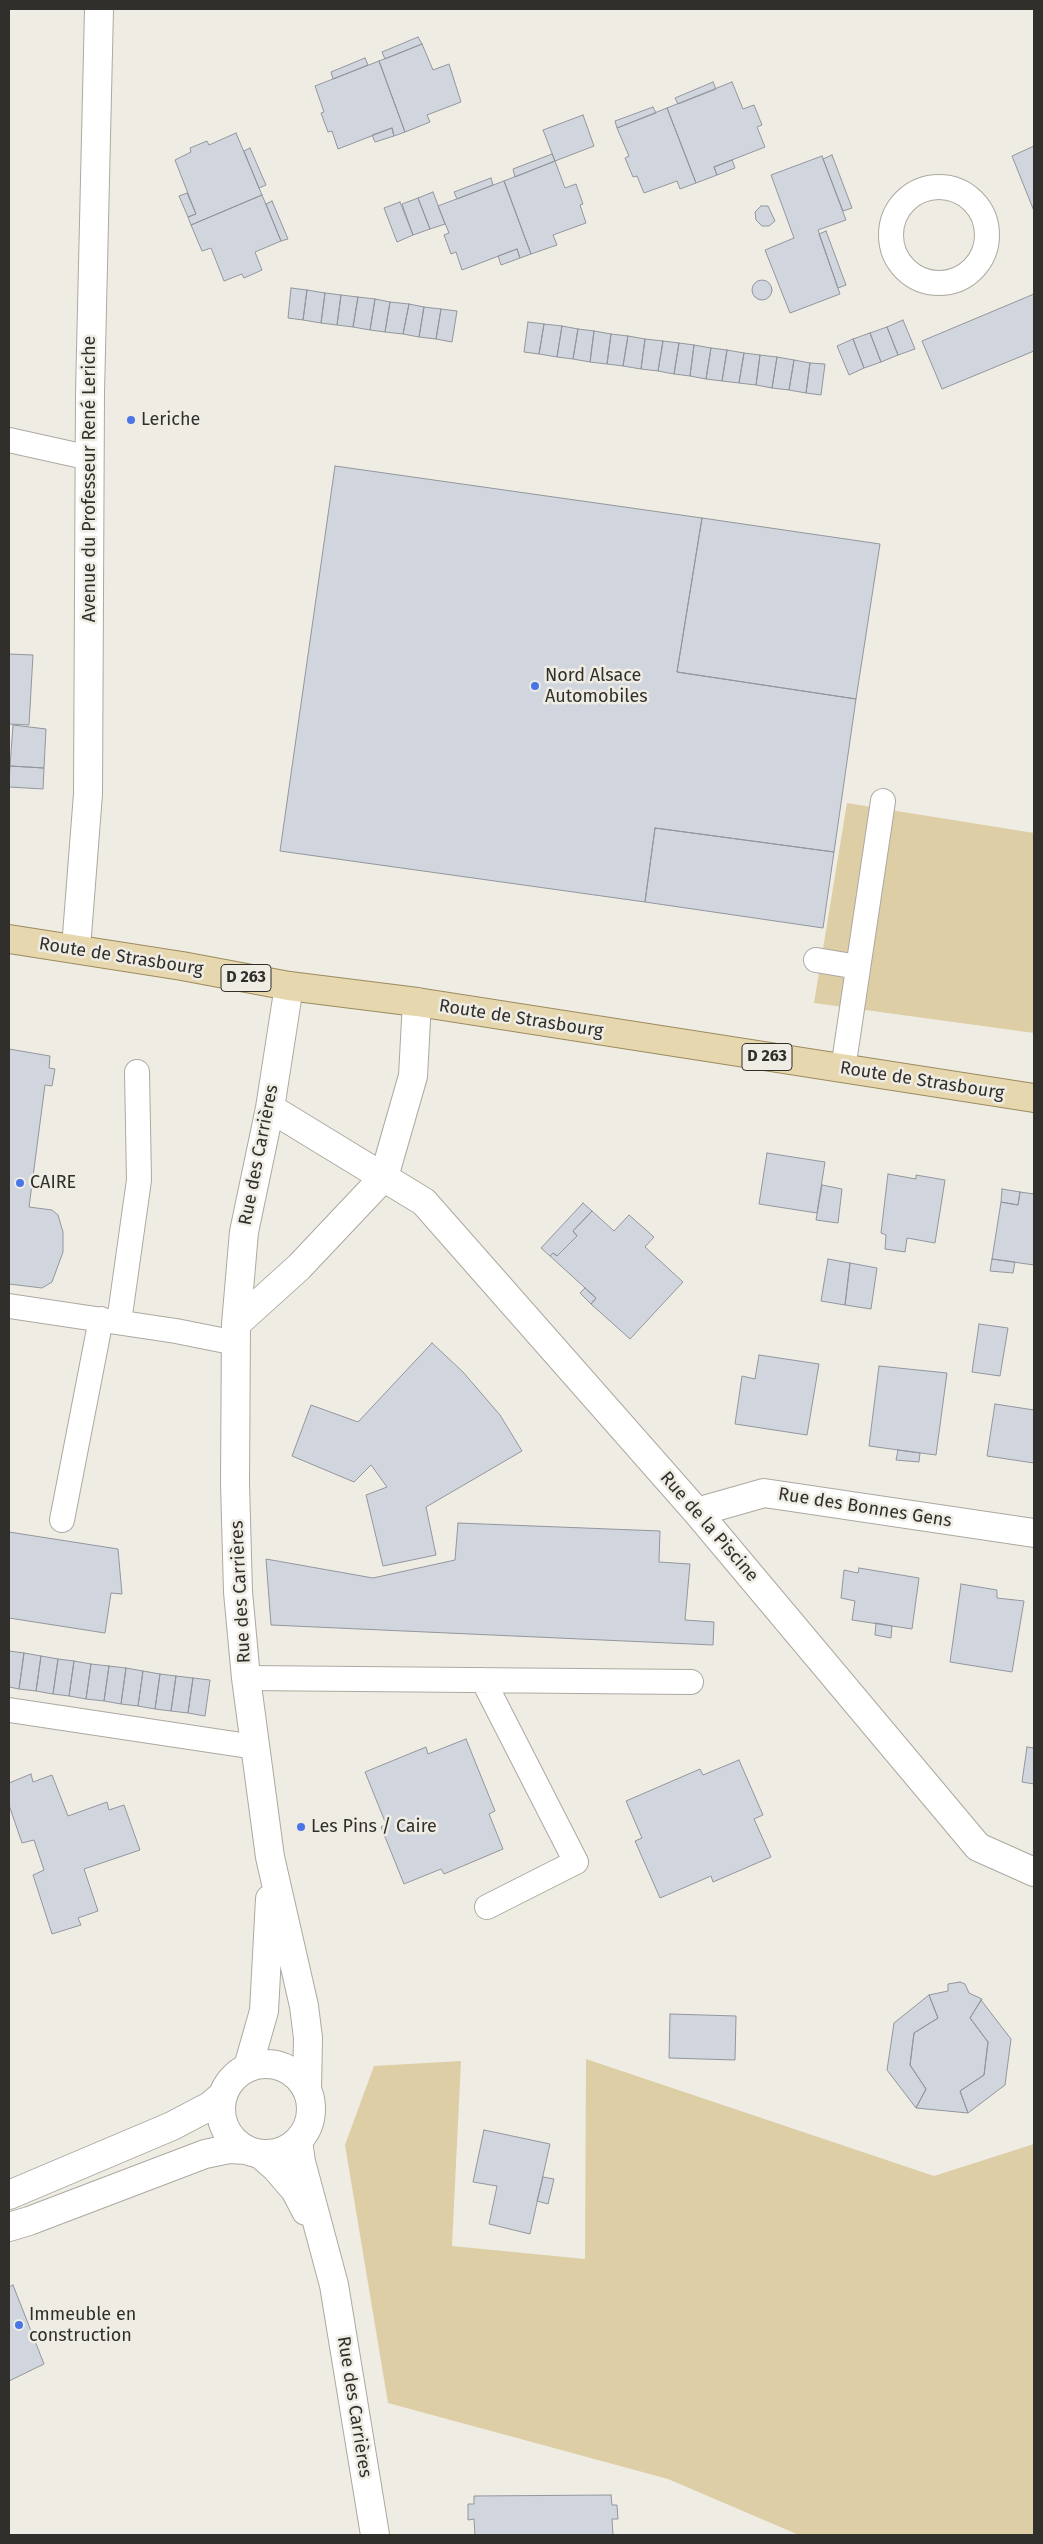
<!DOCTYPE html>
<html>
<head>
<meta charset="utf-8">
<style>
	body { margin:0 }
	#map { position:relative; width:1043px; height:2544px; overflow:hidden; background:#efece4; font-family:"Fira Sans",sans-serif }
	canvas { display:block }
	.frame { position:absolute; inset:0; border:10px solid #312f2c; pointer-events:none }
</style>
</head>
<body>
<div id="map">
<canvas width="1043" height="2544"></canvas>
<div class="frame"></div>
</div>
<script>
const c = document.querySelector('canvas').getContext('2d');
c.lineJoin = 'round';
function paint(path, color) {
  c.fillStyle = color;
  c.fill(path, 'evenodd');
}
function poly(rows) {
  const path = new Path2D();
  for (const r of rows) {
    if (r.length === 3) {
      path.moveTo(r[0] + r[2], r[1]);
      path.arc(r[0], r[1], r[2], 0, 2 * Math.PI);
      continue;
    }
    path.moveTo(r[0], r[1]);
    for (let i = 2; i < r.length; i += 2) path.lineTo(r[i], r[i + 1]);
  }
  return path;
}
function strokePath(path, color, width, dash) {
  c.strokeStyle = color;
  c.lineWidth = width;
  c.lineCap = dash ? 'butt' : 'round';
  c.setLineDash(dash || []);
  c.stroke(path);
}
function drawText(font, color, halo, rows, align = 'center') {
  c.font = font + ' "Fira Sans",sans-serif';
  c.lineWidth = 5;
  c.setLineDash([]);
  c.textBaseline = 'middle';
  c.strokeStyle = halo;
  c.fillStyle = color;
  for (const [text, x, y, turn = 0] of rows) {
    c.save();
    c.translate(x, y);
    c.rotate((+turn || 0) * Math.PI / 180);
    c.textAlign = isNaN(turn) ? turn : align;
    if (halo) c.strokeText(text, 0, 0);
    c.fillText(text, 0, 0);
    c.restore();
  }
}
const green = poly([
	[847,803,1034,833,1034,1033,814,1003],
	[586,2059,934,2176,1034,2144,1034,2535,799,2535,668,2479,388,2403,345,2145,374,2066,461,2061,452,2246,585,2259]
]);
const building = poly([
	[418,37,422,44,385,59,382,52,418,37],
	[422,44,433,70,449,64,461,102,427,115,430,122,405,132,379,61,422,44],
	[365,58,368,65,333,79,331,72,365,58],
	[379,61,405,132,394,136,392,128,338,149,332,131,328,132,321,113,324,112,315,86,379,61],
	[713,82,716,89,678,104,675,98,713,82],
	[732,82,743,109,754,105,762,125,757,127,765,147,714,167,717,175,696,183,667,108,732,82],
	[653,107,656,113,617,128,615,121,653,107],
	[667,108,696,183,680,189,677,181,644,193,637,176,633,177,625,158,629,156,617,128,667,108],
	[583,115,594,146,555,161,543,130,583,115],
	[392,128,394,136,375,142,372,135,392,128],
	[236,133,262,195,191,225,188,217,196,214,175,160,191,152,190,148,207,141,209,145,236,133],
	[1034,146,1034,211,1012,156,1034,146],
	[250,148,266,185,259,188,244,151,250,148],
	[552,154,555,161,515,177,513,169,552,154],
	[832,155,852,208,843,211,823,159,832,155],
	[822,156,846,220,818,230,840,294,790,313,765,250,794,238,771,175,822,156],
	[732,160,735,168,717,175,714,167,732,160],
	[555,161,565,188,576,184,583,204,580,205,586,223,553,235,557,245,531,254,504,181,555,161],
	[491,178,493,185,457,199,454,192,491,178],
	[504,181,531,254,520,258,517,249,462,270,456,252,451,254,444,235,449,233,438,206,504,181],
	[433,192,445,224,430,229,418,198,433,192],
	[187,193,196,214,188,217,179,196,187,193],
	[262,195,281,241,255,252,262,270,244,278,242,274,224,281,211,248,202,251,191,225,262,195],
	[418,198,430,229,413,235,402,204,418,198],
	[272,201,288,239,281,241,266,204,272,201],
	[400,202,413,235,397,242,384,208,400,202],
	[761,206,768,206,775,221,769,226,762,226,756,220,755,212,761,206],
	[826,231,846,285,838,288,819,234,826,231],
	[517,249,520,258,501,265,498,256,517,249],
	[762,290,10],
	[291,288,307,290,303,320,288,318,291,288],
	[307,290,325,293,321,323,303,320,307,290],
	[325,293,341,295,337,325,321,323,325,293],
	[1034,294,1034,351,942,389,922,341,1034,294],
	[341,295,358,297,353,327,337,325,341,295],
	[358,297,375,299,370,330,353,327,358,297],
	[375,299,390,302,385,332,370,330,375,299],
	[390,302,409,304,403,334,385,332,390,302],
	[409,304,424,307,419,337,403,334,409,304],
	[424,307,441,309,436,339,419,337,424,307],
	[441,309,457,311,452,342,436,339,441,309],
	[903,320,915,349,898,355,887,327,903,320],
	[528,322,544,324,539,354,524,352,528,322],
	[544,324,562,326,557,357,539,354,544,324],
	[562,326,578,329,573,359,557,357,562,326],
	[887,327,898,355,881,362,870,333,887,327],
	[578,329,594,331,590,362,573,359,578,329],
	[594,331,611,334,607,364,590,362,594,331],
	[870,333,881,362,864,368,853,339,870,333],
	[611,334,628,336,623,366,607,364,611,334],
	[628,336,645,339,641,369,623,366,628,336],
	[645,339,663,341,658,371,641,369,645,339],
	[853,339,864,368,849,375,837,346,853,339],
	[663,341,679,343,674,374,658,371,663,341],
	[679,343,694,345,690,376,674,374,679,343],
	[694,345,711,348,706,379,690,376,694,345],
	[711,348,727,350,722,381,706,379,711,348],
	[727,350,744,353,739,383,722,381,727,350],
	[744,353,760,355,756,385,739,383,744,353],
	[760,355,777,357,772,388,756,385,760,355],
	[777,357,794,360,789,390,772,388,777,357],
	[794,360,810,363,806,393,789,390,794,360],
	[810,363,825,364,821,395,806,393,810,363],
	[335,466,702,518,677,672,856,699,834,852,655,828,645,902,280,851,335,466],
	[702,518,880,544,856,699,677,672,702,518],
	[9,654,33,655,29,725,9,724,9,654],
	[13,725,46,729,44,768,10,766,13,725],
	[10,766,44,768,43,789,9,787,10,766],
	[655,828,834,852,823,928,645,902,655,828],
	[9,1049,50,1056,49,1068,55,1069,52,1086,45,1085,29,1207,52,1210,58,1215,63,1232,63,1252,52,1282,42,1288,9,1284,9,1049],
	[767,1153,825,1162,817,1213,759,1204,767,1153],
	[888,1174,916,1179,916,1175,945,1180,935,1243,907,1238,905,1252,885,1249,886,1235,881,1233,888,1174],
	[822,1185,842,1189,838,1223,816,1220,822,1185],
	[1002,1189,1020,1192,1018,1205,1001,1202,1002,1189],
	[1020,1192,1034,1194,1034,1265,992,1259,1001,1202,1018,1205,1020,1192],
	[583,1203,592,1211,573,1231,577,1236,557,1256,553,1253,550,1256,541,1248,583,1203],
	[592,1211,614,1231,629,1215,654,1237,645,1247,683,1282,630,1339,591,1304,596,1298,550,1256,553,1253,557,1256,577,1236,573,1231,592,1211],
	[828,1259,850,1263,845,1305,821,1301,828,1259],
	[992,1259,1015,1262,1013,1273,990,1271,992,1259],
	[850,1263,877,1268,871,1309,845,1305,850,1263],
	[585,1288,596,1298,591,1304,580,1293,585,1288],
	[979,1324,1008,1328,1000,1376,972,1372,979,1324],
	[432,1343,463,1372,500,1415,522,1451,426,1507,436,1555,383,1566,366,1495,387,1487,371,1465,354,1482,292,1456,311,1405,358,1422,432,1343],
	[759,1355,819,1364,807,1435,735,1424,742,1376,755,1379,759,1355],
	[879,1366,947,1373,936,1455,869,1446,879,1366],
	[995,1404,1034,1410,1034,1463,987,1456,995,1404],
	[898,1450,920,1453,919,1462,896,1460,898,1450],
	[458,1523,660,1531,659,1562,690,1564,685,1620,714,1622,713,1645,271,1625,266,1559,373,1578,455,1560,458,1523],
	[9,1532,118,1549,122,1594,111,1593,105,1633,9,1618,9,1532],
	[859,1568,919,1578,912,1629,852,1620,855,1601,841,1598,844,1570,858,1573,859,1568],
	[961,1584,997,1590,997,1598,1024,1601,1012,1672,950,1662,961,1584],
	[876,1623,892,1626,891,1638,875,1635,876,1623],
	[9,1651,24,1653,19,1689,9,1687,9,1651],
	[24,1653,41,1656,36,1691,19,1689,24,1653],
	[41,1656,58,1659,53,1694,36,1691,41,1656],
	[58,1659,74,1661,69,1696,53,1694,58,1659],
	[74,1661,91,1664,86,1699,69,1696,74,1661],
	[91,1664,109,1666,104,1701,86,1699,91,1664],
	[109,1666,126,1668,121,1704,104,1701,109,1666],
	[126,1668,143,1671,138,1706,121,1704,126,1668],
	[143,1671,160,1674,155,1709,138,1706,143,1671],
	[160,1674,176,1676,171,1711,155,1709,160,1674],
	[176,1676,193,1678,188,1713,171,1711,176,1676],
	[193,1678,210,1680,205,1716,188,1713,193,1678],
	[466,1739,495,1811,489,1814,503,1849,444,1874,441,1869,404,1884,381,1827,386,1824,365,1772,426,1747,428,1754,466,1739],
	[1027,1747,1034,1748,1034,1784,1022,1782,1027,1747],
	[739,1760,763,1815,754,1819,771,1857,713,1882,711,1876,660,1898,635,1841,642,1838,626,1801,700,1769,703,1775,739,1760],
	[31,1774,33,1782,52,1775,68,1816,107,1802,109,1810,124,1805,140,1850,84,1869,98,1911,78,1918,81,1925,52,1934,33,1875,44,1870,34,1840,22,1843,9,1805,9,1783,31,1774],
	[960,1982,965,1984,969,1993,982,1999,970,2018,988,2042,984,2075,960,2091,968,2113,916,2108,926,2089,910,2065,914,2033,938,2018,929,1995,948,1991,948,1984,960,1982],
	[929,1995,938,2018,914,2033,910,2065,926,2089,916,2108,887,2070,894,2023,929,1995],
	[981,2000,1011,2039,1005,2085,968,2113,960,2091,984,2075,988,2042,970,2018,981,2000],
	[670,2014,736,2016,735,2060,669,2058,670,2014],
	[484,2130,550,2144,530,2234,489,2224,497,2186,473,2182,484,2130],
	[543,2177,554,2179,548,2204,537,2201,543,2177],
	[13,2285,44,2364,9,2381,9,2287,13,2285],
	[611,2495,612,2505,617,2505,618,2519,612,2519,613,2535,475,2535,474,2519,468,2520,468,2504,474,2504,474,2496,611,2495]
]);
const lane = poly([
	[939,235,48],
	[9,440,90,458],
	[816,960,858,967],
	[843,1069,883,801],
	[9,1306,176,1331,236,1343],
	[119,1322,139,1180,137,1072],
	[62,1520,101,1319],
	[246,1678,691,1682],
	[483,1680,576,1862,487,1907],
	[9,1710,255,1747]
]);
const street = poly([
	[76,948,88,794,90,393,99,9],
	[289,986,270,1108,244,1232,236,1324,235,1483,238,1592,246,1678,270,1857,304,2006,308,2038,307,2089],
	[270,1108,424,1202,697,1512,978,1847,1034,1872],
	[236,1324,299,1267,384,1177,413,1076,417,1002],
	[697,1512,764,1493,1034,1533],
	[266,2109,45],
	[248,2067,264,2011,270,1899],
	[298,2141,301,2162,334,2285,375,2535],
	[260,2154,276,2168,295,2190,306,2211],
	[9,2195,172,2126,210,2106,223,2095],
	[9,2227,29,2221,205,2154,229,2149,247,2150]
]);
const primary = poly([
	[9,939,182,966,289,986,417,1002,1034,1098]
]);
const markers = [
	[131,420,5,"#4975e7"],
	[535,686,5,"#4975e7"],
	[20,1183,5,"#4975e7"],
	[301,1827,5,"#4975e7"],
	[19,2325,5,"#4975e7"]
];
const shields = [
	[246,978,50],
	[767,1057,50]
];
const shieldNames = [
	["D 263",246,978],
	["D 263",767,1057]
];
const poiNames = [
	["Leriche",141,420],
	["Nord Alsace",545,676],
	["Automobiles",545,697],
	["CAIRE",30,1183],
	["Les Pins / Caire",311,1827],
	["Immeuble en",29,2315],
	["construction",29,2336]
];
const streetNames = [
	["Avenue du Professeur René Leriche",90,479,-90],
	["Route de Strasbourg",121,957,9],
	["Route de Strasbourg",521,1019,9],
	["Route de Strasbourg",922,1081,9],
	["Rue des Carrières",259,1155,-79],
	["Rue des Bonnes Gens",865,1508,9],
	["Rue de la Piscine",709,1527,49],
	["Rue des Carrières",241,1592,-93],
	["Rue des Carrières",354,2407,81]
];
paint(green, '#ddcea5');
paint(building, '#d1d5dd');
strokePath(building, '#92969d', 1);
strokePath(lane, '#aca9a1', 26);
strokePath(street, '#aca9a1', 30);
strokePath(primary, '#9c8b5d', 30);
strokePath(lane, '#fff', 24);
strokePath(street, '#fff', 28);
strokePath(primary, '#e6d7ae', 28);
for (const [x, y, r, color] of markers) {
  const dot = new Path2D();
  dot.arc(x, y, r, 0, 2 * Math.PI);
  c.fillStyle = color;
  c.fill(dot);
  strokePath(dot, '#efece4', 2);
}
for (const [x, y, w] of shields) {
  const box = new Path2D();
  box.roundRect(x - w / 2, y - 13.5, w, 27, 4);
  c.fillStyle = '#efece4';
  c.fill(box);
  strokePath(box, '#312f2c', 1);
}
drawText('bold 16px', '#312f2c', null, shieldNames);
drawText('18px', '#312f2c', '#efece4', poiNames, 'left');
drawText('18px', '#312f2c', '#efece4', streetNames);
</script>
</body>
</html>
